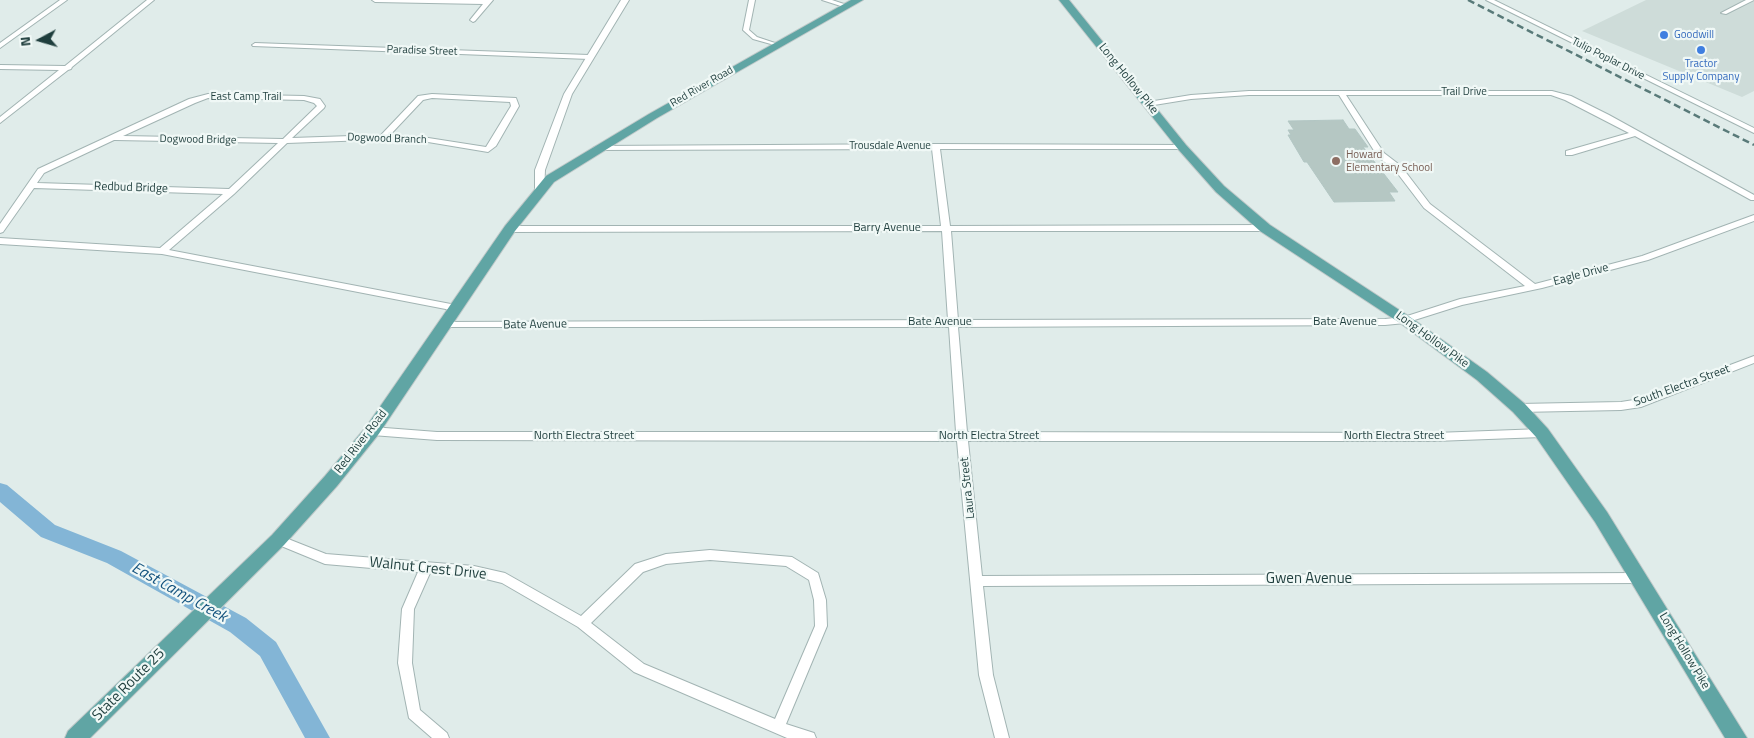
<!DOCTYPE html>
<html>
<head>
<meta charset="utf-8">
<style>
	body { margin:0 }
	#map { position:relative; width:1754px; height:738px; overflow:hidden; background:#e0ecea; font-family:"Titillium Web",sans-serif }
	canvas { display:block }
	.north { position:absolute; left:15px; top:15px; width:50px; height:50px; -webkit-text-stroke:4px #f0f8f6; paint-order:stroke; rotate:264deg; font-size:14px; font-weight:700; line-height:20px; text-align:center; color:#1f3e3d }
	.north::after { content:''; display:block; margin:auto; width:18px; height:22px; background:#1f3e3d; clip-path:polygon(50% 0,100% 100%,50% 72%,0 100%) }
</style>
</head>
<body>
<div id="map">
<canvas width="1754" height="738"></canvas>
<div class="north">N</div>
</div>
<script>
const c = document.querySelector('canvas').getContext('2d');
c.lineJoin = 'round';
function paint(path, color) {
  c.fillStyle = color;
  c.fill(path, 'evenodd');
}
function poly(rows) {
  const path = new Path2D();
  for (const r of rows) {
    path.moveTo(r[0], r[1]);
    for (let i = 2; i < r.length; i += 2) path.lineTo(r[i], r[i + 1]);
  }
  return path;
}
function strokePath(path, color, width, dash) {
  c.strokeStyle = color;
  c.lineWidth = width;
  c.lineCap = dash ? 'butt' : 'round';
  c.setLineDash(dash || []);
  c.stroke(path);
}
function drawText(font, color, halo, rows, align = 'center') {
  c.font = font + ' "Titillium Web",sans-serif';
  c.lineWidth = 4.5;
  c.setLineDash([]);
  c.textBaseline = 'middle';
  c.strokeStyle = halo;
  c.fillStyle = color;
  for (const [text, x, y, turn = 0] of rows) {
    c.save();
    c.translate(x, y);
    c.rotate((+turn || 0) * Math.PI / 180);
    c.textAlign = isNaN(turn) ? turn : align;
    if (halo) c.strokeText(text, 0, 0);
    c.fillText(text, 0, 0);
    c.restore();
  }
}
const built = poly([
	[1646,0,1754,0,1754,91,1742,97,1582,31]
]);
const river = poly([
	[0,483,7,485,55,525,121,551,246,618,276,642,330,738,305,738,260,656,230,632,107,563,41,537,0,502,0,483]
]);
const building = poly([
	[1343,120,1349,129,1355,129,1368,147,1363,147,1398,192,1389,192,1395,201,1334,202,1307,162,1304,162,1288,135,1291,135,1288,130,1294,130,1288,121,1343,120]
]);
const minor = poly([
	[60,0,67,0,0,48,0,43,60,0],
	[147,0,154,0,72,67,71,69,68,70,0,123,0,117,59,70,0,69,0,65,65,66,147,0],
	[372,0,493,0,475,21,473,22,470,20,483,4,375,2,372,0],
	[749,0,755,0,749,30,757,37,778,44,778,46,753,39,743,30,749,0],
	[822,0,832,0,850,6,847,8,822,0],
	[1486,0,1494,0,1754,128,1754,133,1486,0],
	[1746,0,1754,0,1726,14,1721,13,1746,0],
	[255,43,589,55,592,57,589,59,253,46,252,45,255,43],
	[1249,91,1552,91,1571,96,1609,115,1754,195,1754,200,1751,200,1635,136,1572,155,1566,155,1566,151,1629,133,1565,100,1551,95,1346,95,1384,153,1401,166,1430,204,1535,284,1642,256,1754,215,1754,221,1648,260,1542,288,1462,305,1405,323,1385,325,958,327,967,432,1435,433,1542,429,1546,430,1547,433,1546,436,1542,437,1435,441,968,441,982,576,1640,573,1644,574,1646,578,1644,582,1640,583,983,586,993,675,1009,738,995,738,979,675,957,441,437,440,372,435,368,434,367,431,368,428,372,427,437,432,956,432,949,327,441,327,439,325,444,322,948,320,942,231,510,232,506,229,510,226,941,226,932,149,594,150,593,148,597,146,936,144,1182,145,1186,147,1185,149,940,149,950,226,1265,225,1269,228,1265,231,951,231,958,320,1385,319,1404,317,1460,299,1525,286,1424,208,1395,170,1378,157,1339,95,1249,95,1191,99,1148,106,1144,104,1148,102,1191,95,1249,91],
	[208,94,304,96,320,99,325,106,324,108,292,138,381,135,418,96,432,94,516,98,519,106,496,146,488,152,422,141,395,139,287,143,234,194,169,250,456,305,461,308,459,310,456,311,162,254,0,244,0,238,160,248,223,194,34,188,3,232,0,233,0,224,38,169,189,99,208,94],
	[208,98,304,100,314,103,317,106,283,139,123,136,195,103,208,98],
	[432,98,510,102,511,106,486,147,422,137,390,135,423,100,432,98],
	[114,140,115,140,278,143,229,189,37,183,44,173,114,140],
	[1754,356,1754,363,1641,407,1621,410,1519,412,1515,411,1514,408,1515,405,1519,404,1621,402,1640,399,1754,356],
	[278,535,326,554,474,566,505,573,581,616,635,564,666,554,710,550,792,557,818,573,826,600,827,626,786,724,814,733,816,738,787,738,634,672,578,627,502,583,474,576,430,573,414,609,412,663,420,710,447,733,449,738,432,738,409,718,398,663,402,609,418,572,325,564,274,543,272,540,274,537,278,535],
	[710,560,786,566,809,580,814,600,815,626,775,719,644,664,591,623,643,572,666,564,710,560]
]);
const tertiary = poly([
	[621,0,629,0,572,94,545,170,544,191,543,193,535,193,535,170,564,94,621,0]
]);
const primary = poly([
	[851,0,863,0,657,118,554,182,515,231,378,435,337,486,284,545,90,738,65,738,68,731,272,535,325,476,366,427,505,226,546,176,649,114,851,0],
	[1059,0,1069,0,1186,145,1224,186,1270,225,1410,317,1487,372,1525,404,1548,429,1607,512,1747,738,1725,738,1595,522,1536,437,1513,412,1477,380,1400,323,1260,231,1216,192,1178,149,1059,0]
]);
const rail = poly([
	[1468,0,1754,145]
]);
const markers = [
	[1664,35,5,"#3f7fe0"],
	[1701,50,5,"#3f7fe0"],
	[1336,161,5,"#8d6e63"]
];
const farShopnames = [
	["Goodwill",1674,35],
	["Tractor",1701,64,"center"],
	["Supply Company",1701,77,"center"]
];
const farStreetnames = [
	["Paradise Street",422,51,2],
	["Tulip Poplar Drive",1608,59,27],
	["Red River Road",702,87,-30],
	["Trail Drive",1464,92],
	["East Camp Trail",246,97],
	["Dogwood Branch",387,139,2],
	["Dogwood Bridge",198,140,1],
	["Trousdale Avenue",890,146]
];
const farEducationnames = [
	["Howard",1346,155],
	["Elementary School",1346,168]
];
const streetNames = [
	["Long Hollow Pike",1128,79,51],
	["Redbud Bridge",131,188,2],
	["Barry Avenue",887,228],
	["Eagle Drive",1581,275,-15],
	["Bate Avenue",940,322],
	["Bate Avenue",1345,322],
	["Bate Avenue",535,325,-1],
	["Long Hollow Pike",1432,340,36],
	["South Electra Street",1682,386,-20],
	["North Electra Street",584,436],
	["North Electra Street",989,436],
	["North Electra Street",1394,436],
	["Red River Road",361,442,-52],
	["Laura Street",968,488,-96],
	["Long Hollow Pike",1684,651,59]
];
const nearStreetnames = [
	["Walnut Crest Drive",428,569,6],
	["Gwen Avenue",1309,579],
	["State Route 25",129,685,-45]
];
const nearWaternames = [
	["East Camp Creek",179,593,29]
];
paint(built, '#cedcd9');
paint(river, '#83b5d6');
paint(building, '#b5c7c3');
strokePath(building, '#b2c6c3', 1);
strokePath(minor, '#a2b4b3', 2);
strokePath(tertiary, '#a2b4b3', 2);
strokePath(primary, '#c0c9c9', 2);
paint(minor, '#fff');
paint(tertiary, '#fff');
paint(primary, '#60a5a4');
strokePath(rail, '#597a79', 2.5, [7, 4]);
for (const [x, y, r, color] of markers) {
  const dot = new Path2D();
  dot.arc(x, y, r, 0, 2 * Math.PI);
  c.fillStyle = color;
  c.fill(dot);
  strokePath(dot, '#f0f8f6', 2);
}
drawText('11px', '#366cbe', '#f0f8f6', farShopnames, 'left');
drawText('11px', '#1f3e3d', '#f0f8f6', farStreetnames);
drawText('11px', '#785e54', '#f0f8f6', farEducationnames, 'left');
drawText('12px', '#1f3e3d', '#f0f8f6', streetNames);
drawText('15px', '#1f3e3d', '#f0f8f6', nearStreetnames);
drawText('italic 16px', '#14537e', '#f0f8f6', nearWaternames);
</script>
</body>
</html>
